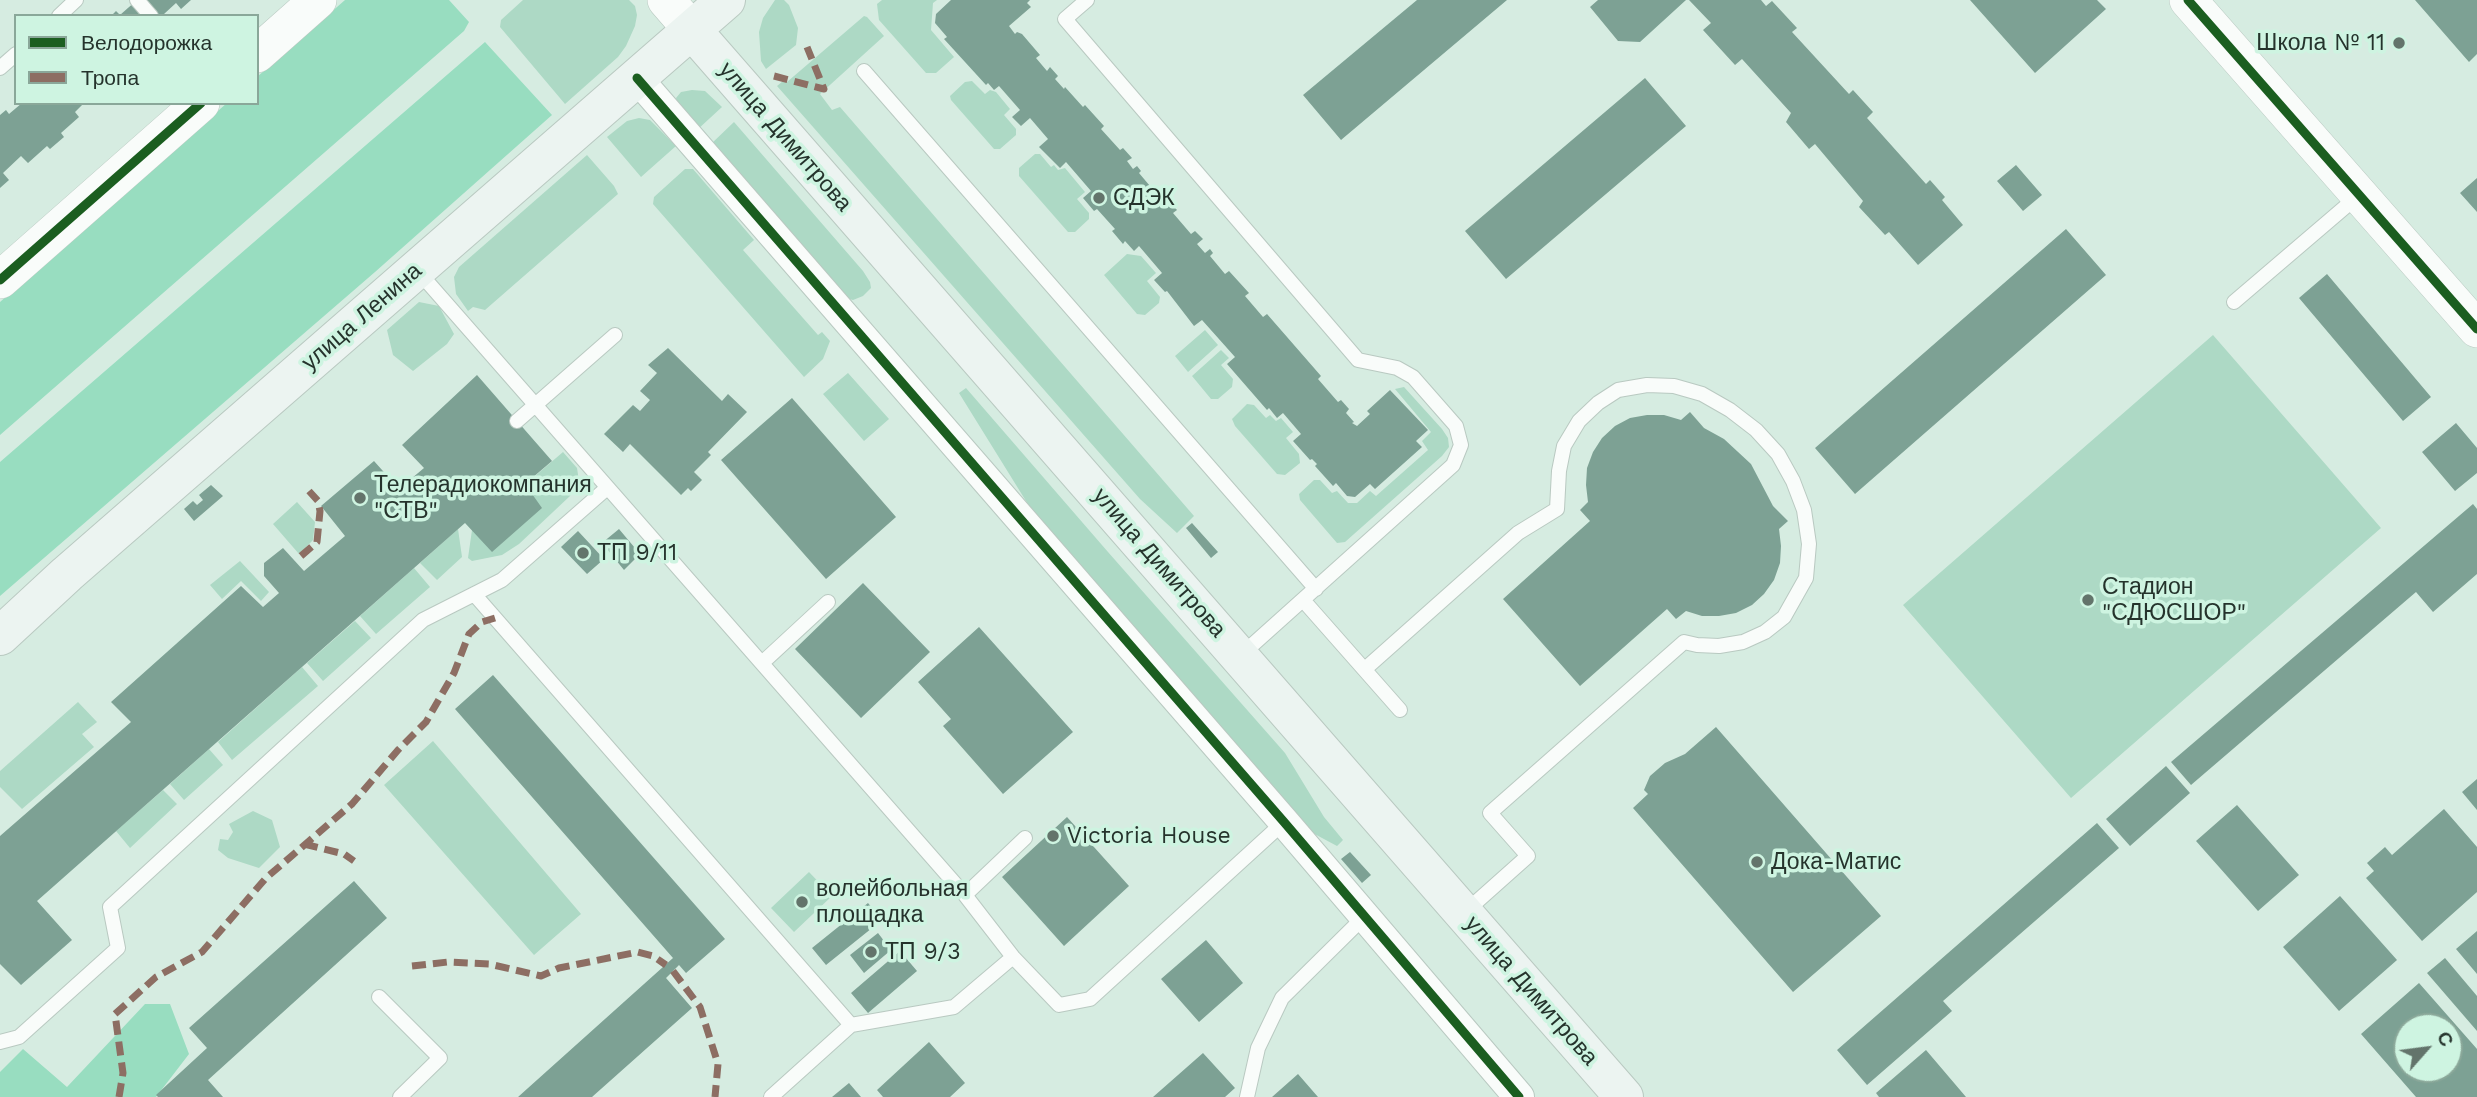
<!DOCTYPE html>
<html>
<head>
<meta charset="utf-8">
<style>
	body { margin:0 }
	#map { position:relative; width:2477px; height:1097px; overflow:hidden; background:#d6ece1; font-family:"Work Sans",sans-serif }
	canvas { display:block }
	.legend { position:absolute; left:14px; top:14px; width:245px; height:91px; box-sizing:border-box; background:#cef4e1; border:2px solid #8aa799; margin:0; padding:9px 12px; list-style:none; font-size:21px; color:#25332c }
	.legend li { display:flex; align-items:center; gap:14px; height:35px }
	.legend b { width:35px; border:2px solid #8aa799 }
	.north { position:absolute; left:2393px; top:1013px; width:70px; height:70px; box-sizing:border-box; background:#cef4e1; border:2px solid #8aa799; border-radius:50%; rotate:62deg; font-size:19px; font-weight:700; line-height:28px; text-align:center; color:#25332c }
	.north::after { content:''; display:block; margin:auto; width:24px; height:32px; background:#63746b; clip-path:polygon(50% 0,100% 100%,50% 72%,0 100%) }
</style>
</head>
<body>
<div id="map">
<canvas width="2477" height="1097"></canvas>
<ul class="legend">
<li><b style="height:9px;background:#1b5e20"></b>Велодорожка</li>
<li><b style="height:9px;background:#8d6e63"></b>Тропа</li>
</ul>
<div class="north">С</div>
</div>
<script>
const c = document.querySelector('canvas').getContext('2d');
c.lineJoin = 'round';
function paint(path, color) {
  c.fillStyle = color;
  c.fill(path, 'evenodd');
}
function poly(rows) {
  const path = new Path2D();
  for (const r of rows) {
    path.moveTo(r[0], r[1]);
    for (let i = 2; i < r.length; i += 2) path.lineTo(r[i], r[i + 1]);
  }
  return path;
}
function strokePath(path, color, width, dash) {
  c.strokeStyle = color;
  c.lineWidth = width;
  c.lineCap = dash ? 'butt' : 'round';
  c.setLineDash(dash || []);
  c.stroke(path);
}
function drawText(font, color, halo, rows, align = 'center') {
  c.font = font + ' "Work Sans",sans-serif';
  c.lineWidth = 7;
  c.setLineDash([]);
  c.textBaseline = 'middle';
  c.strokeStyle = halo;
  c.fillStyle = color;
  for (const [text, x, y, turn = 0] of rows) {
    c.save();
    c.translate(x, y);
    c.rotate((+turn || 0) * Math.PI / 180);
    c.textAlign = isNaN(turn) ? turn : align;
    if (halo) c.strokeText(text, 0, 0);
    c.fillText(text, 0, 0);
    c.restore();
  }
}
const green = poly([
	[523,0,629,0,635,6,637,15,635,26,626,46,618,57,565,104,500,27,501,20],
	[775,0,784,0,789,5,798,28,796,45,766,69,761,61,759,32,763,18],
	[882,0,937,0,933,3,931,30,954,57,936,73,926,73,879,20,877,4],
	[864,16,867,17,884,36,820,94,832,110,840,107,1194,516,1177,533,1140,499,777,86,783,81,787,82],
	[972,81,985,94,990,90,996,92,1010,109,1004,115,1016,129,1016,135,1000,149,994,149,951,100,950,96,965,82],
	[692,90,705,91,722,107,697,130,678,106,676,98,681,92],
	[639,118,650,120,676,146,641,177,607,137,627,121],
	[734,122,863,271,870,282,871,288,863,296,853,300,843,297,711,144],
	[1035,154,1040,154,1051,167,1054,165,1058,170,1065,168,1085,192,1077,199,1089,213,1089,219,1075,232,1068,232,1019,176,1019,168],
	[587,155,614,186,618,194,485,310,473,307,468,311,456,294,454,277,459,267],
	[685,169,693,169,754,240,743,250,818,335,822,332,830,341,823,359,804,377,653,204,654,197],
	[1127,254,1141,256,1156,273,1147,281,1160,297,1159,303,1145,315,1137,314,1104,275],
	[419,302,439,306,454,334,447,344,413,371,393,355,387,330],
	[1205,330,1218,345,1188,372,1175,356],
	[2213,335,2381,528,2071,798,1903,605],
	[1221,350,1229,358,1221,365,1233,379,1232,387,1218,399,1211,399,1192,376],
	[848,373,889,419,864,441,823,394],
	[1404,387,1442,429,1448,438,1449,447,1442,456,1345,542,1337,543,1300,500,1299,494,1314,480,1320,480,1332,493,1337,491,1348,503,1357,503,1370,491,1376,496,1428,450,1422,441,1431,432,1395,389],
	[966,388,1108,552,1285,753,1324,817,1343,840,1337,846,1309,831,1039,522,959,393],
	[1247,404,1254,405,1266,418,1270,415,1276,421,1281,418,1293,432,1286,438,1299,454,1300,463,1285,475,1277,474,1235,426,1232,419],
	[563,452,577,468,579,481,570,496,519,544,502,555,472,561,468,558,472,530],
	[297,502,315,522,313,540,299,554,273,524],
	[458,529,462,557,437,580,420,563],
	[240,561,269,592,261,601,241,581,222,599,210,585],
	[414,568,430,587,376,634,360,616],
	[355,621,371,638,323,681,307,663],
	[302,667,318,686,232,760,218,742],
	[78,702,97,722,82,734,94,747,22,809,0,787,0,771],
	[433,741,581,914,534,955,384,785],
	[209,749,223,765,184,800,170,784],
	[163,790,177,804,130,848,116,831],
	[253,811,272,820,280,847,259,868,228,858,218,850,220,839,228,840,233,832,229,824],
	[809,872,832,896,794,932,771,908]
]);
const forest = poly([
	[345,0,449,0,469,22,464,31,0,435,0,302,227,103,257,103,257,77],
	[485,42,552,115,375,272,0,596,0,462],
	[145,1004,170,1004,189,1054,156,1097,0,1097,0,1072,23,1049,67,1087]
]);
const building = poly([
	[137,0,191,0,181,9,176,3,164,14,165,16,111,16,116,11,120,15],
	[951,0,1030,0,1027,3,1031,7,1009,26,1015,34,1017,32,1022,34,1040,55,1036,58,1047,71,1050,67,1058,76,1055,79,1064,89,1065,87,1083,107,1085,105,1104,126,1101,129,1120,150,1123,148,1132,158,1127,161,1133,169,1137,166,1141,171,1139,173,1155,192,1158,189,1177,210,1173,213,1191,234,1195,231,1203,239,1197,244,1205,253,1210,249,1213,253,1210,256,1225,274,1229,271,1249,293,1245,296,1263,317,1267,314,1321,376,1318,379,1338,402,1341,400,1349,409,1346,413,1354,422,1352,423,1357,426,1370,414,1367,411,1390,390,1428,430,1416,441,1422,447,1375,489,1370,484,1355,497,1347,496,1336,483,1333,486,1315,466,1317,464,1312,459,1310,460,1293,441,1301,434,1283,413,1277,418,1269,408,1267,410,1227,364,1235,357,1202,320,1194,326,1167,291,1165,292,1154,280,1162,273,1139,246,1134,251,1125,241,1123,244,1112,231,1115,229,1097,209,1094,211,1083,198,1091,191,1066,162,1060,168,1039,147,1048,139,1030,118,1021,126,1012,117,1020,110,999,86,994,90,988,83,986,85,944,39,947,37,935,23,936,14],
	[1417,0,1507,0,1341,140,1303,95],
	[1598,0,1686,0,1640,42,1618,41,1590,7],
	[1689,0,1761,0,1766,6,1772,1,1797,28,1792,32,1849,94,1853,90,1873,112,1867,118,1926,184,1930,180,1945,197,1942,200,1963,225,1918,265,1889,232,1885,235,1859,207,1863,201,1815,144,1809,149,1786,122,1791,113,1742,59,1735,65,1703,30,1711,23],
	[1970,0,2097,0,2106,9,2035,73],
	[2415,0,2477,0,2477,54,2469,62],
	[1645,78,1686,126,1506,279,1465,231],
	[22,103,84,103,75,112,79,117,61,133,64,137,50,149,47,146,28,163,21,156,3,173,9,180,0,188,0,115,6,110,9,114],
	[2016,165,2042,195,2023,211,1997,181],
	[2477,178,2477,212,2460,193],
	[2066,229,2106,275,1855,494,1815,448],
	[2327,274,2431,397,2403,421,2299,298],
	[668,348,722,401,728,394,747,412,708,452,711,455,694,472,702,480,691,491,688,488,681,495,630,444,623,452,604,434,633,405,640,411,650,400,640,391,657,373,648,365],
	[477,375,552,461,525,484,542,508,492,552,465,523,37,901,72,940,21,985,0,964,0,836,131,722,111,702,241,586,263,607,279,593,264,576,264,563,283,548,304,571,345,536,321,506,374,461,399,489,424,468,402,445],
	[792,398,896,517,826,579,721,460],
	[1690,412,1704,428,1724,439,1751,464,1773,506,1788,521,1779,529,1781,546,1780,563,1774,580,1764,594,1752,605,1736,613,1719,616,1702,616,1686,611,1676,619,1667,609,1580,686,1503,599,1590,521,1580,510,1588,502,1586,485,1587,468,1593,452,1602,438,1615,426,1630,418,1647,415,1664,415,1681,420],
	[2456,423,2477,448,2477,473,2455,491,2422,452],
	[211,485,223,496,194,521,184,509,193,501,197,505,203,500,199,495],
	[2473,504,2477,509,2477,574,2433,612,2416,592,2191,785,2171,762],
	[1192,523,1218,552,1211,558,1186,528],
	[619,529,640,554,624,570,602,543],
	[578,531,604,559,587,574,561,547],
	[863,583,930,652,861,718,795,649],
	[979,627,1073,732,1003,794,943,726,951,719,918,682],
	[493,675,725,939,686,973,679,965,666,978,692,1008,592,1097,518,1097,673,958,455,709],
	[1716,727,1881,916,1793,992,1633,808,1648,794,1644,790,1650,776,1665,763,1685,754],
	[2166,766,2190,793,2130,846,2106,819],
	[2477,779,2477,810,2462,792],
	[2237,805,2299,875,2258,911,2196,841],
	[2444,809,2477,847,2477,892,2422,941,2366,878,2374,871,2367,863,2385,847,2392,855],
	[1067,817,1129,886,1064,946,1002,877],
	[2097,823,2119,848,1943,1001,1952,1011,1867,1085,1837,1050],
	[1350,852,1371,875,1362,883,1341,859],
	[354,881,387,918,208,1080,223,1097,158,1097,156,1095,207,1048,189,1028],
	[2340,896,2397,960,2339,1011,2283,947],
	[868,903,882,920,826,965,812,948],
	[2477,931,2477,974,2456,949],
	[878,933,891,950,864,973,850,955],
	[1206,940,1243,983,1199,1022,1161,979],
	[900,951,917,971,868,1013,851,993],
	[2445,958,2477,996,2477,1031,2427,973],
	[2419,983,2477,1049,2477,1097,2416,1097,2361,1034],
	[2407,1027,2449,1027,2449,1069,2407,1069],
	[929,1042,965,1083,950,1097,883,1097,877,1090],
	[1926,1050,1966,1097,1879,1097,1876,1093],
	[1203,1053,1235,1088,1225,1097,1153,1097],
	[1298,1074,1318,1097,1272,1097],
	[849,1083,861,1097,832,1097]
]);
const service = poly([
	[137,0,151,16],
	[1087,0,1065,19,1358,360,1397,368,1413,377,1456,426,1461,445,1453,465,1240,656],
	[59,16,76,0],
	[0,68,16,54],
	[864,71,1316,589],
	[417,270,965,895,1013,957,1059,1005,1090,999,1284,822],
	[2234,302,2358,196],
	[517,421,615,335],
	[474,594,851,1025,771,1097],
	[1303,600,1400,710],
	[762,663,828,602],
	[1365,669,1518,533,1557,509,1559,471,1564,446,1579,421,1598,403,1618,390,1647,385,1674,386,1702,394,1730,410,1756,430,1778,454,1793,481,1804,510,1809,544,1806,578,1784,617,1765,632,1743,642,1719,646,1697,645,1684,642,1490,813,1528,856,1464,913],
	[965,895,1025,838],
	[379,997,440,1058,400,1097],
	[851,1025,954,1007,1013,957],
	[0,1042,19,1037,118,948,110,907,423,620,502,580,607,488],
	[1247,1097,1258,1048,1282,998,1364,917]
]);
const minor = poly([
	[637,78,1284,822,1519,1097]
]);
const tertiary = poly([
	[666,0,692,30],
	[2188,0,2477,329],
	[257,54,318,0],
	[0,280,201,103]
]);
const secondary = poly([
	[692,30,1624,1097],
	[0,636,67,574,726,0]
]);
const quiet = poly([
	[774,76,824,89,807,47],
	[301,556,317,542,320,511,318,501,309,491],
	[304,844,344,854,354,861],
	[412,966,448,962,489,964,541,976,559,968,638,952,653,956,666,965],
	[673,971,700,1007,718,1064,715,1097],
	[119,1097,123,1073,115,1014,156,977,202,952,266,878,352,804,398,750,426,722,454,673,469,634,482,622,495,618]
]);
const cycleway = poly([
	[2188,0,2477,329],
	[637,78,1284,822,1519,1097],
	[0,280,201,103]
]);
const markers = [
	[2399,43,7,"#63746b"],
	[1099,198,7,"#63746b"],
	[360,498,7,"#63746b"],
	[583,553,7,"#63746b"],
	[2088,600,7,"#63746b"],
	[1053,836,7,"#63746b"],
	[1757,862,7,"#63746b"],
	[802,902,7,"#63746b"],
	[871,952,7,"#63746b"]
];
const poiNames = [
	["Школа № 11",2385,43,"right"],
	["СДЭК",1113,198],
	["Телерадиокомпания",374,485],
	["\"СТВ\"",374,511],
	["ТП 9/11",597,553],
	["Стадион",2102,587],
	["\"СДЮСШОР\"",2102,613],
	["Victoria House",1067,836],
	["Дока-Матис",1771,862],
	["волейбольная",816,889],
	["площадка",816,915],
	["ТП 9/3",885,952]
];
const streetNames = [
	["улица Димитрова",785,137,49],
	["улица Ленина",362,317,-41],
	["улица Димитрова",1159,563,49],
	["улица Димитрова",1531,991,49]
];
paint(green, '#add9c5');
paint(forest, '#98ddc0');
paint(building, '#7da194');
strokePath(service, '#b9c9c1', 16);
strokePath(minor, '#b9c9c1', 32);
strokePath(tertiary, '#b9c9c1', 38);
strokePath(secondary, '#b9c9c1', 40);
strokePath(service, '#f9fcfa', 14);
strokePath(minor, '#f9fcfa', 30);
strokePath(tertiary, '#f9fcfa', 37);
strokePath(secondary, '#ecf4f1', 38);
strokePath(quiet, '#8d6e63', 7, [14, 7]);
strokePath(cycleway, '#1b5e20', 9);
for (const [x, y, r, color] of markers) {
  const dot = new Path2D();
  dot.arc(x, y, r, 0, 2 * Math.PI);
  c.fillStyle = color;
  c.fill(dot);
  strokePath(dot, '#cef4e1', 2.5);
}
drawText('23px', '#25332c', '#cef4e1', poiNames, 'left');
drawText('23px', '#25332c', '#cef4e1', streetNames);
</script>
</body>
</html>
